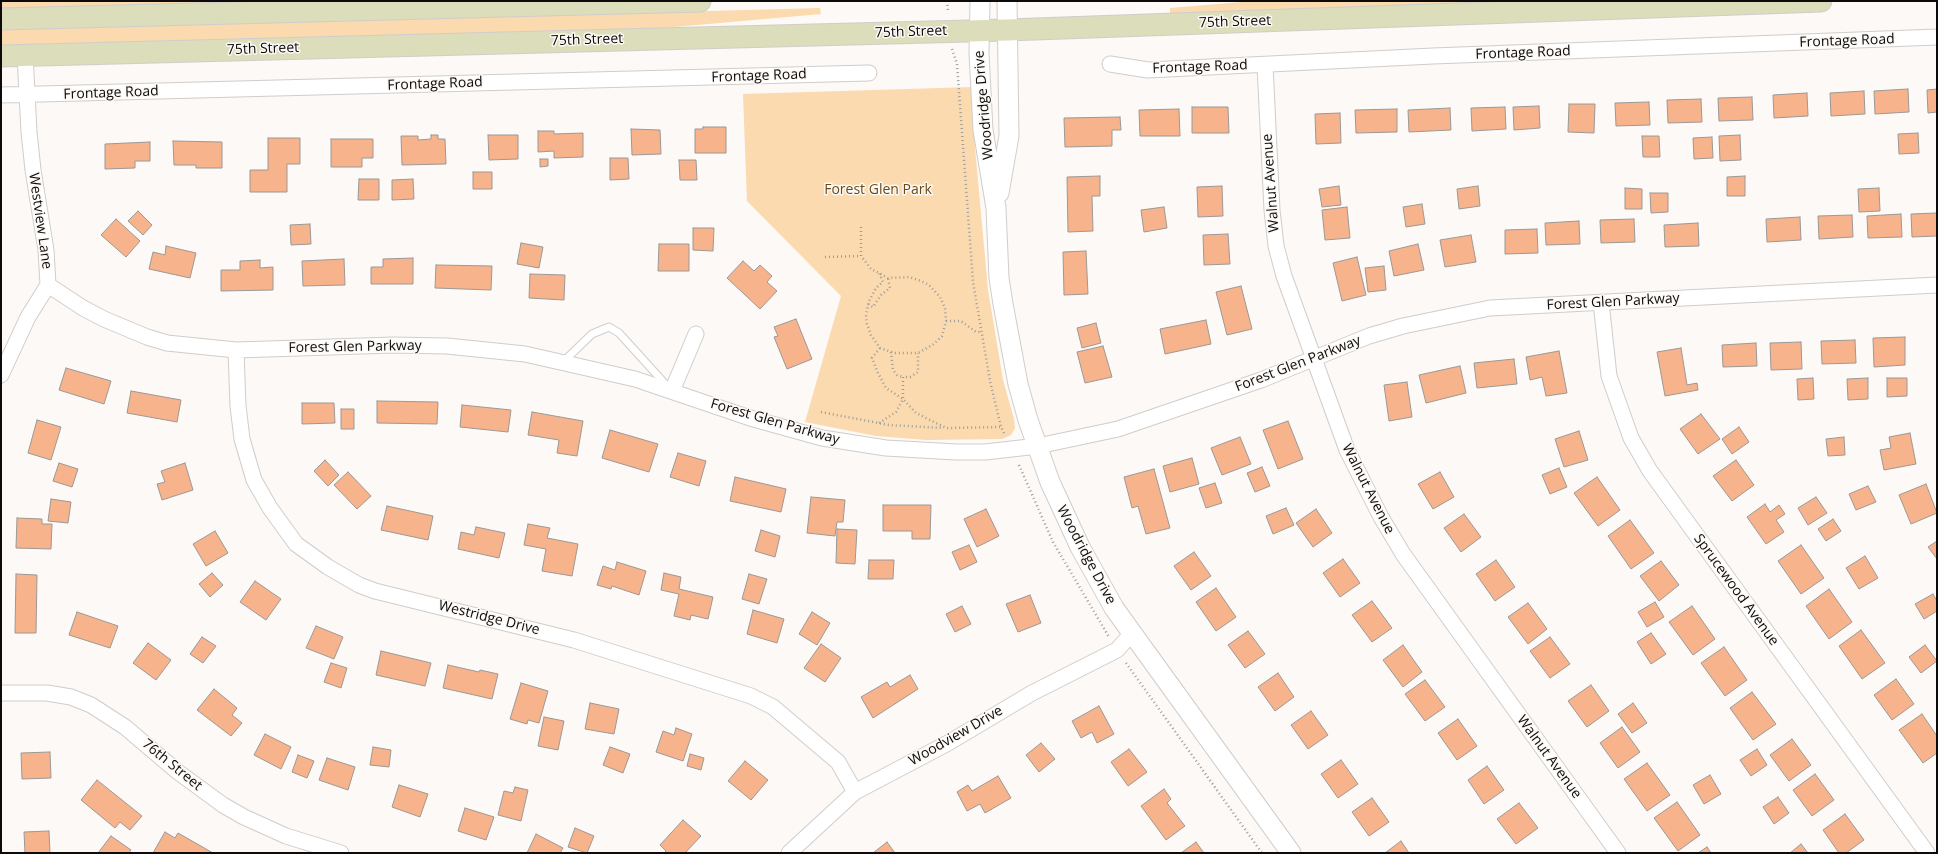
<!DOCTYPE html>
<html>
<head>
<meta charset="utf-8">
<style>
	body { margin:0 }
	#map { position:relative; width:1938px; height:854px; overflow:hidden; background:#fcf9f6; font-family:"Open Sans",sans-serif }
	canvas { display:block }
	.frame { position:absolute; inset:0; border:2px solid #0c0b0a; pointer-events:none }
</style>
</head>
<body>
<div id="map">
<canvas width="1938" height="854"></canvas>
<div class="frame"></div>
</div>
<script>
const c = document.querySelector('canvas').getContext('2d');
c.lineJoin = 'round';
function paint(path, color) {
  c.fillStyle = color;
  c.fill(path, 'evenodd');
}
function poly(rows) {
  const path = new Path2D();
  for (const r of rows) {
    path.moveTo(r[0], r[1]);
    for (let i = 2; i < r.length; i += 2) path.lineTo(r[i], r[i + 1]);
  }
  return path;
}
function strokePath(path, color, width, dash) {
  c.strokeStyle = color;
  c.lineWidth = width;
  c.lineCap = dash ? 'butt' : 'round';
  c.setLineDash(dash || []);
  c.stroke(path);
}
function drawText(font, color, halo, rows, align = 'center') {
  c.font = font + ' "Open Sans",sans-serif';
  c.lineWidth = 3;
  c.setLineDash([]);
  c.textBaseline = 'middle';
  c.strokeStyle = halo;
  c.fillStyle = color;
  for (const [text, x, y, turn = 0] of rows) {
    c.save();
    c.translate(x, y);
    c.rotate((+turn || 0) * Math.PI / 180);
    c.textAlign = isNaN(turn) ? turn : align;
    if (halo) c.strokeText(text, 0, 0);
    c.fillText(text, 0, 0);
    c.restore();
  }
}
const green = poly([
	[1,1,318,1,1,11],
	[1254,1,1566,1,1170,14,1170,8],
	[820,8,821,14,663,28,1,45,1,30],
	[973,87,975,148,988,290,1003,380,1014,419,1015,428,1011,435,1002,439,926,440,876,436,805,422,841,296,747,201,743,94]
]);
const building = poly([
	[1908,89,1909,112,1875,114,1874,91,1908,89],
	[1937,89,1937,112,1928,113,1927,90,1937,89],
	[1864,91,1865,114,1831,116,1830,93,1864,91],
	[1807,93,1808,116,1774,118,1773,95,1807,93],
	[1752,97,1753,120,1719,121,1718,98,1752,97],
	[1701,99,1702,122,1668,123,1667,100,1701,99],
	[1649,102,1650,125,1616,126,1615,103,1649,102],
	[1569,104,1595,104,1594,133,1568,132,1569,104],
	[1539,106,1540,128,1514,130,1513,107,1539,106],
	[1192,107,1228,107,1229,133,1192,133,1192,107],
	[1505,107,1506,129,1472,131,1471,108,1505,107],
	[1450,108,1451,130,1409,132,1408,110,1450,108],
	[1179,109,1180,136,1140,136,1139,110,1179,109],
	[1397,109,1397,132,1356,133,1355,110,1397,109],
	[1340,113,1341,143,1316,144,1315,114,1340,113],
	[1120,117,1121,130,1112,130,1112,146,1065,147,1064,118,1120,117],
	[703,127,726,127,726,153,695,153,695,129,703,129,703,127],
	[631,129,660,130,661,154,632,155,631,129],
	[538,131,554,131,554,134,583,133,583,157,554,158,554,151,538,152,538,131],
	[1918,133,1919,153,1899,154,1898,134,1918,133],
	[431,135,438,135,438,139,445,139,446,164,402,165,401,136,418,136,418,140,431,139,431,135],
	[488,135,518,135,518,159,489,160,488,135],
	[1740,135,1741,160,1720,161,1719,136,1740,135],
	[1642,136,1659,136,1660,157,1643,157,1642,136],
	[1712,137,1713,158,1694,159,1693,138,1712,137],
	[268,138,300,138,300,164,287,164,287,192,250,192,250,170,268,170,268,138],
	[331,139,373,139,373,158,362,158,362,167,331,167,331,139],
	[173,141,222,142,222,168,196,168,196,165,174,165,173,141],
	[150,142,150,161,135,161,135,168,105,169,105,144,150,142],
	[610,158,628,158,629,179,610,180,610,158],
	[540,159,548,159,548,166,540,167,540,159],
	[679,160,696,160,697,180,680,180,679,160],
	[473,172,492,172,492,189,473,189,473,172],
	[1100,176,1100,196,1092,196,1093,231,1068,232,1067,177,1100,176],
	[1745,176,1745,196,1727,196,1727,177,1745,176],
	[359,179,379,179,379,200,358,200,359,179],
	[413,179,414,199,392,200,392,180,413,179],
	[1222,186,1223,216,1198,217,1197,187,1222,186],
	[1339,186,1341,205,1322,207,1319,189,1339,186],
	[1478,186,1480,206,1459,209,1457,189,1478,186],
	[1625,188,1642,189,1642,209,1625,209,1625,188],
	[1879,188,1880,211,1859,212,1858,189,1879,188],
	[1650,193,1668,193,1668,212,1651,213,1650,193],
	[1422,204,1425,224,1406,227,1403,207,1422,204],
	[1164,207,1167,228,1144,232,1141,210,1164,207],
	[1347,207,1350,238,1325,240,1322,210,1347,207],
	[138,211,152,225,143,235,128,221,138,211],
	[1937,213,1937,236,1912,237,1911,214,1937,213],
	[1901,214,1902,237,1868,238,1867,216,1901,214],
	[1852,215,1853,237,1819,239,1818,216,1852,215],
	[1800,217,1801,240,1767,242,1766,219,1800,217],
	[116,219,140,241,126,257,101,235,116,219],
	[1634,219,1635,242,1601,243,1600,220,1634,219],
	[1579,221,1580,244,1546,245,1545,223,1579,221],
	[1698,223,1699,246,1665,247,1664,225,1698,223],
	[310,224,311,244,291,245,290,225,310,224],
	[693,228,714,228,713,251,693,250,693,228],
	[1537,229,1538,253,1505,254,1505,230,1537,229],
	[1228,234,1230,264,1204,265,1203,235,1228,234],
	[1471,235,1476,262,1445,267,1440,240,1471,235],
	[521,243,543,247,539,268,517,264,521,243],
	[659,244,689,244,689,271,658,271,659,244],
	[1418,244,1424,270,1394,276,1389,251,1418,244],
	[166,246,196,253,190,278,149,269,153,252,165,255,166,246],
	[1086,251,1088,294,1064,295,1063,252,1086,251],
	[1357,257,1366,295,1342,301,1333,263,1357,257],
	[413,258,413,284,371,284,371,267,383,267,383,259,413,258],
	[344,259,345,285,303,286,302,261,344,259],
	[260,260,260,268,273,267,273,290,221,291,221,270,240,270,240,261,260,260],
	[743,261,754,271,760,265,772,276,767,282,777,291,760,309,727,278,743,261],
	[436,265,492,266,491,290,435,288,436,265],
	[1384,266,1386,290,1368,292,1365,268,1384,266],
	[530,274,565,275,564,300,529,298,530,274],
	[1241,286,1252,329,1227,335,1216,292,1241,286],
	[796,319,812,359,787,369,774,337,778,336,774,327,796,319],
	[1206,320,1211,344,1165,354,1160,329,1206,320],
	[1096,323,1101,343,1082,348,1077,328,1096,323],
	[1905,337,1905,365,1874,367,1873,338,1905,337],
	[1855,340,1856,363,1822,364,1821,341,1855,340],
	[1801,342,1802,369,1771,370,1770,343,1801,342],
	[1756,343,1757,366,1723,367,1722,345,1756,343],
	[1103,346,1112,377,1085,383,1077,352,1103,346],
	[1681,348,1687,385,1697,383,1698,390,1665,396,1657,352,1681,348],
	[1559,351,1567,393,1546,396,1542,377,1530,380,1526,357,1559,351],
	[1514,359,1517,384,1477,388,1474,363,1514,359],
	[1460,366,1466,393,1426,403,1419,375,1460,366],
	[66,368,111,381,104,404,59,390,66,368],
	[1813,378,1814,399,1798,400,1797,379,1813,378],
	[1868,378,1868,399,1848,400,1847,379,1868,378],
	[1887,378,1907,378,1907,396,1887,397,1887,378],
	[1407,382,1412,417,1389,421,1384,385,1407,382],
	[131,391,181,400,177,422,127,413,131,391],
	[377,401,438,402,437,424,377,423,377,401],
	[302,403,334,403,335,423,302,424,302,403],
	[462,405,511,410,508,432,460,427,462,405],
	[341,409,354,409,354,429,341,429,341,409],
	[532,412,583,421,577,456,557,453,559,440,528,435,532,412],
	[1701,414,1720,439,1698,454,1680,429,1701,414],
	[37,420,61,427,51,460,28,453,37,420],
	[1288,421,1303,459,1278,469,1263,430,1288,421],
	[1739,427,1749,442,1732,454,1722,439,1739,427],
	[610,430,658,444,649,472,602,458,610,430],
	[1579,431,1588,460,1564,467,1555,439,1579,431],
	[1910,433,1916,464,1884,470,1880,450,1891,448,1889,437,1910,433],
	[1240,437,1251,464,1222,475,1211,448,1240,437],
	[1844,437,1845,455,1828,456,1826,439,1844,437],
	[678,453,706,461,699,486,670,477,678,453],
	[1192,458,1199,484,1170,492,1163,466,1192,458],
	[325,460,339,475,328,486,314,471,325,460],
	[1736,460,1754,485,1732,501,1713,476,1736,460],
	[59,463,78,469,72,487,53,481,59,463],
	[185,463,193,490,162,500,157,484,165,482,161,471,185,463],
	[1262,467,1270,486,1255,492,1247,473,1262,467],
	[1559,468,1567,487,1550,494,1542,475,1559,468],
	[1154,469,1170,528,1146,534,1138,506,1132,508,1124,477,1154,469],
	[348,472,371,496,357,509,334,485,348,472],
	[1440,472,1454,497,1433,509,1418,484,1440,472],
	[735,477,786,489,781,512,730,501,735,477],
	[1597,477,1620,510,1598,526,1574,493,1597,477],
	[1215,483,1222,503,1206,508,1199,488,1215,483],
	[1926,484,1937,513,1911,524,1899,495,1926,484],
	[1868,486,1876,502,1856,510,1849,494,1868,486],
	[811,497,845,500,843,522,837,522,835,536,807,533,811,497],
	[1816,497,1827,513,1808,525,1798,508,1816,497],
	[51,499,71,502,68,523,48,521,51,499],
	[1765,504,1770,512,1779,505,1785,514,1776,520,1784,532,1766,544,1747,517,1765,504],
	[883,505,931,505,930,539,912,539,912,531,883,531,883,505],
	[387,506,433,516,428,540,381,530,387,506],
	[1286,508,1294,525,1273,534,1266,516,1286,508],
	[986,509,999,536,977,547,964,519,986,509],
	[1316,509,1332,533,1313,547,1296,523,1316,509],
	[1464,514,1481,537,1461,552,1444,528,1464,514],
	[17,518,42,519,42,524,52,524,51,549,16,548,17,518],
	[1833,519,1841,531,1826,541,1818,529,1833,519],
	[1630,520,1654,553,1631,569,1608,536,1630,520],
	[528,524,550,528,547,538,578,544,572,576,542,571,546,549,524,545,528,524],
	[476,527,505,533,499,558,458,549,461,532,474,535,476,527],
	[837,529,857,530,855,564,836,563,837,529],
	[761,530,780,536,775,557,755,551,761,530],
	[215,531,228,553,206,566,193,544,215,531],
	[1937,541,1937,559,1928,547,1937,541],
	[969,545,977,562,960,570,952,552,969,545],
	[1801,545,1824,578,1801,594,1778,561,1801,545],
	[1194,552,1211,576,1191,590,1174,566,1194,552],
	[1865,556,1878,578,1859,589,1846,568,1865,556],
	[1343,559,1360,583,1340,597,1323,573,1343,559],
	[869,560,894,560,893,579,868,579,869,560],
	[1496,560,1515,587,1495,601,1476,574,1496,560],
	[1661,561,1679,585,1659,601,1640,576,1661,561],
	[617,562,646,571,639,595,612,586,611,589,597,585,603,566,615,570,617,562],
	[212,573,223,585,210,597,199,584,212,573],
	[664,573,681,577,679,589,713,597,708,619,691,615,690,620,674,616,679,594,661,590,664,573],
	[16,574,37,575,36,633,15,633,16,574],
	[749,574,767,579,759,604,742,599,749,574],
	[255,581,281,599,266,620,240,602,255,581],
	[1216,588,1236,617,1216,631,1196,602,1216,588],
	[1829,589,1852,622,1829,639,1806,606,1829,589],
	[1933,594,1937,601,1937,611,1924,619,1915,604,1933,594],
	[1030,595,1041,623,1018,632,1006,604,1030,595],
	[1372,601,1392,628,1372,642,1352,615,1372,601],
	[1655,602,1664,617,1647,627,1638,612,1655,602],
	[1528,603,1547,629,1528,644,1508,617,1528,603],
	[962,606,971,624,955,632,946,614,962,606],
	[1692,606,1715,639,1693,655,1669,622,1692,606],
	[753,610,784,619,777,643,747,634,753,610],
	[77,612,118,626,110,648,69,635,77,612],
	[812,612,830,623,817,645,799,634,812,612],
	[316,626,343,637,334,659,306,648,316,626],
	[1861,630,1885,663,1862,679,1839,646,1861,630],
	[1248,631,1265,654,1245,668,1228,645,1248,631],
	[1651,633,1666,654,1651,664,1637,642,1651,633],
	[202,637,216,646,203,663,190,654,202,637],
	[1550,637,1570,664,1550,678,1530,651,1550,637],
	[148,643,171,660,156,680,133,663,148,643],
	[821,644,841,658,825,682,804,668,821,644],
	[1403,645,1422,672,1403,687,1383,660,1403,645],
	[1925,645,1937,661,1921,673,1909,657,1925,645],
	[1724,647,1747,680,1725,696,1701,663,1724,647],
	[381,651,431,663,425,686,376,675,381,651],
	[331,663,347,668,341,688,324,682,331,663],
	[448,665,479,672,480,670,498,674,492,699,443,688,448,665],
	[1278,673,1294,697,1275,711,1258,687,1278,673],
	[910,675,918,689,873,718,861,697,887,682,890,687,910,675],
	[1896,679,1914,704,1892,720,1874,695,1896,679],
	[1425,680,1445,707,1425,721,1405,694,1425,680],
	[521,683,548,691,539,723,528,720,527,724,510,719,521,683],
	[1591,685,1609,711,1587,727,1568,701,1591,685],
	[214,689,237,708,232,715,242,723,231,736,197,710,214,689],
	[1752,692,1776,724,1753,740,1730,708,1752,692],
	[590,703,619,709,614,734,585,729,590,703],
	[1633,703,1647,723,1632,733,1618,714,1633,703],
	[1099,706,1114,734,1097,743,1092,732,1081,738,1072,721,1099,706],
	[1311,711,1328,735,1308,749,1291,725,1311,711],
	[1922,714,1937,736,1937,753,1923,763,1899,730,1922,714],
	[544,717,564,721,558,750,538,746,544,717],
	[1458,719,1477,746,1457,760,1438,733,1458,719],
	[1622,727,1640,752,1618,768,1600,743,1622,727],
	[676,728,692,734,683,761,656,752,663,731,674,735,676,728],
	[265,734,291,747,281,769,254,755,265,734],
	[1792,739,1811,765,1789,781,1770,755,1792,739],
	[1041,743,1055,759,1039,772,1026,755,1041,743],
	[373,747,391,750,389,767,370,765,373,747],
	[610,747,630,754,623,773,603,765,610,747],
	[1129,749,1147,772,1128,786,1111,762,1129,749],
	[1757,749,1767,765,1751,776,1740,760,1757,749],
	[50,752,51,778,22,779,21,753,50,752],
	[690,754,704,758,701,770,687,766,690,754],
	[298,755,314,761,307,778,292,772,298,755],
	[327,758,355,767,348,790,319,780,327,758],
	[1341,760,1358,784,1338,798,1321,774,1341,760],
	[745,761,768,780,751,800,728,781,745,761],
	[1647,763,1670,795,1647,811,1624,779,1647,763],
	[1487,766,1504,790,1484,804,1468,780,1487,766],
	[1815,774,1834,800,1812,816,1793,790,1815,774],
	[1710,775,1721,794,1704,804,1693,785,1710,775],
	[998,776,1011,798,985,813,980,804,967,811,957,792,968,785,972,791,998,776],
	[97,780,142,816,130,830,120,822,115,828,81,800,97,780],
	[399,785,428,794,420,817,392,807,399,785],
	[515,787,528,790,521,821,498,815,504,791,513,793,515,787],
	[1164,789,1171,799,1167,803,1185,826,1166,840,1141,806,1164,789],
	[1778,797,1789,813,1774,824,1763,807,1778,797],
	[1372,798,1389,822,1369,836,1352,812,1372,798],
	[1677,802,1700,835,1678,851,1654,818,1677,802],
	[1519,803,1538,828,1516,844,1497,819,1519,803],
	[465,808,494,817,486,840,458,831,465,808],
	[1845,814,1864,840,1846,853,1839,853,1823,830,1845,814],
	[683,820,701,836,685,853,664,853,666,851,660,845,683,820],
	[575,828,594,836,587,853,568,847,575,828],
	[49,831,50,853,25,853,24,832,49,831],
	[165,832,175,838,178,833,213,853,153,853,165,832],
	[536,834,563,848,560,853,527,853,536,834],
	[111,836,131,850,129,853,98,853,111,836],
	[1401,841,1409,853,1385,853,1401,841],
	[887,842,895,853,873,853,887,842],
	[1196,842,1204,853,1181,853,1196,842],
	[1801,844,1808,853,1790,853,1801,844],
	[1707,847,1711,853,1698,853,1707,847]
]);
const path = poly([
	[947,1,948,12],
	[952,49,957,64,973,282,990,381,1001,427,1005,435],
	[861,227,861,256,871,269,879,273,888,278,909,277,921,281,929,285,940,297,945,308,946,321,942,336,934,344,918,353,894,353,880,348,871,335,867,324,866,315,869,301,876,288,883,282,879,273],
	[825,257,861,256],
	[868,304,873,307,881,295,890,288,888,278],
	[946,321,961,321,976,332,981,332],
	[880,348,872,358,878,373,886,388,903,399,916,413,946,428,1001,427],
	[891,352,893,370,897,375,903,377],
	[821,412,889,425,943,428],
	[879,423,896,412,903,399,903,377,910,377,918,372,918,353],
	[1019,465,1053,542,1109,637],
	[1126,663,1262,853]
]);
const service = poly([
	[563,362,592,334,609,327,619,333,668,387]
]);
const minor = poly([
	[1110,64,1148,70,1433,56,1937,37],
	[1265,65,1272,210,1276,246,1284,276,1347,450,1381,517,1403,554,1618,853],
	[1,95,869,73],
	[48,285,83,308,104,319,147,337,167,343,236,350,393,345,447,346,525,354,635,379,750,418,822,438,886,448,956,452,985,452,1038,446,1118,429,1261,380,1369,336,1403,326,1490,308,1937,285],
	[1601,302,1609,376,1631,438,1650,471,1927,853],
	[236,350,238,406,242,439,254,480,270,508,296,544,328,567,359,585,375,591,574,640,751,696,773,707,838,762,855,792],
	[1,375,28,317,48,285,46,250,33,170,29,132,25,55],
	[672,391,696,334],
	[1,693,47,693,71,697,91,705,125,727,178,772,223,805,244,817,286,836,341,853],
	[789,853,855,792,948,743,1032,693,1117,650,1131,634]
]);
const tertiary = poly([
	[980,1,979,53,983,130,996,208,999,278,1003,304,1018,384,1028,420,1050,482,1080,547,1114,608,1291,853],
	[999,193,1009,136,1007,1]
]);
const secondary = poly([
	[1,19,700,1],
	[1,56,1007,30,1821,1]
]);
const streetNames = [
	["75th Street",1235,22,-2],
	["75th Street",911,32,-2],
	["75th Street",587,40,-2],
	["Frontage Road",1847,41,-2],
	["75th Street",263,49,-2],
	["Frontage Road",1523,53,-2],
	["Frontage Road",1200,67,-2],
	["Frontage Road",759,76,-2],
	["Frontage Road",435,84,-2],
	["Frontage Road",111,93,-2],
	["Woodridge Drive",984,105,-95],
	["Walnut Avenue",1271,183,-94],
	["Westview Lane",40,221,82],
	["Forest Glen Parkway",1613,302,-3],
	["Forest Glen Parkway",355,347,-1],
	["Forest Glen Parkway",1298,364,-21],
	["Forest Glen Parkway",775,422,16],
	["Walnut Avenue",1368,489,63],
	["Woodridge Drive",1086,555,62],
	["Sprucewood Avenue",1736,590,54],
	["Westridge Drive",489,618,14],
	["Woodview Drive",956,736,-30],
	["Walnut Avenue",1549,757,54],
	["76th Street",172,765,39]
];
const parkNames = [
	["Forest Glen Park",878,190]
];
paint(green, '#fadaae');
paint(building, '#f7b38b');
strokePath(building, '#9c9896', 1);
strokePath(service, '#d0cdca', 9);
strokePath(minor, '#d0cdca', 17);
strokePath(tertiary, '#d0cdca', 21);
strokePath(secondary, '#d0cdca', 23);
strokePath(path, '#9e9c9a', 2.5, [1, 3]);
strokePath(service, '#fff', 7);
strokePath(minor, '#fff', 15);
strokePath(tertiary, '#fff', 19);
strokePath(secondary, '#dcddbb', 21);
drawText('14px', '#0c0b0a', '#fcf9f6', streetNames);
drawText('14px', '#684a1a', '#fcf9f6', parkNames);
</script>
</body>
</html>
